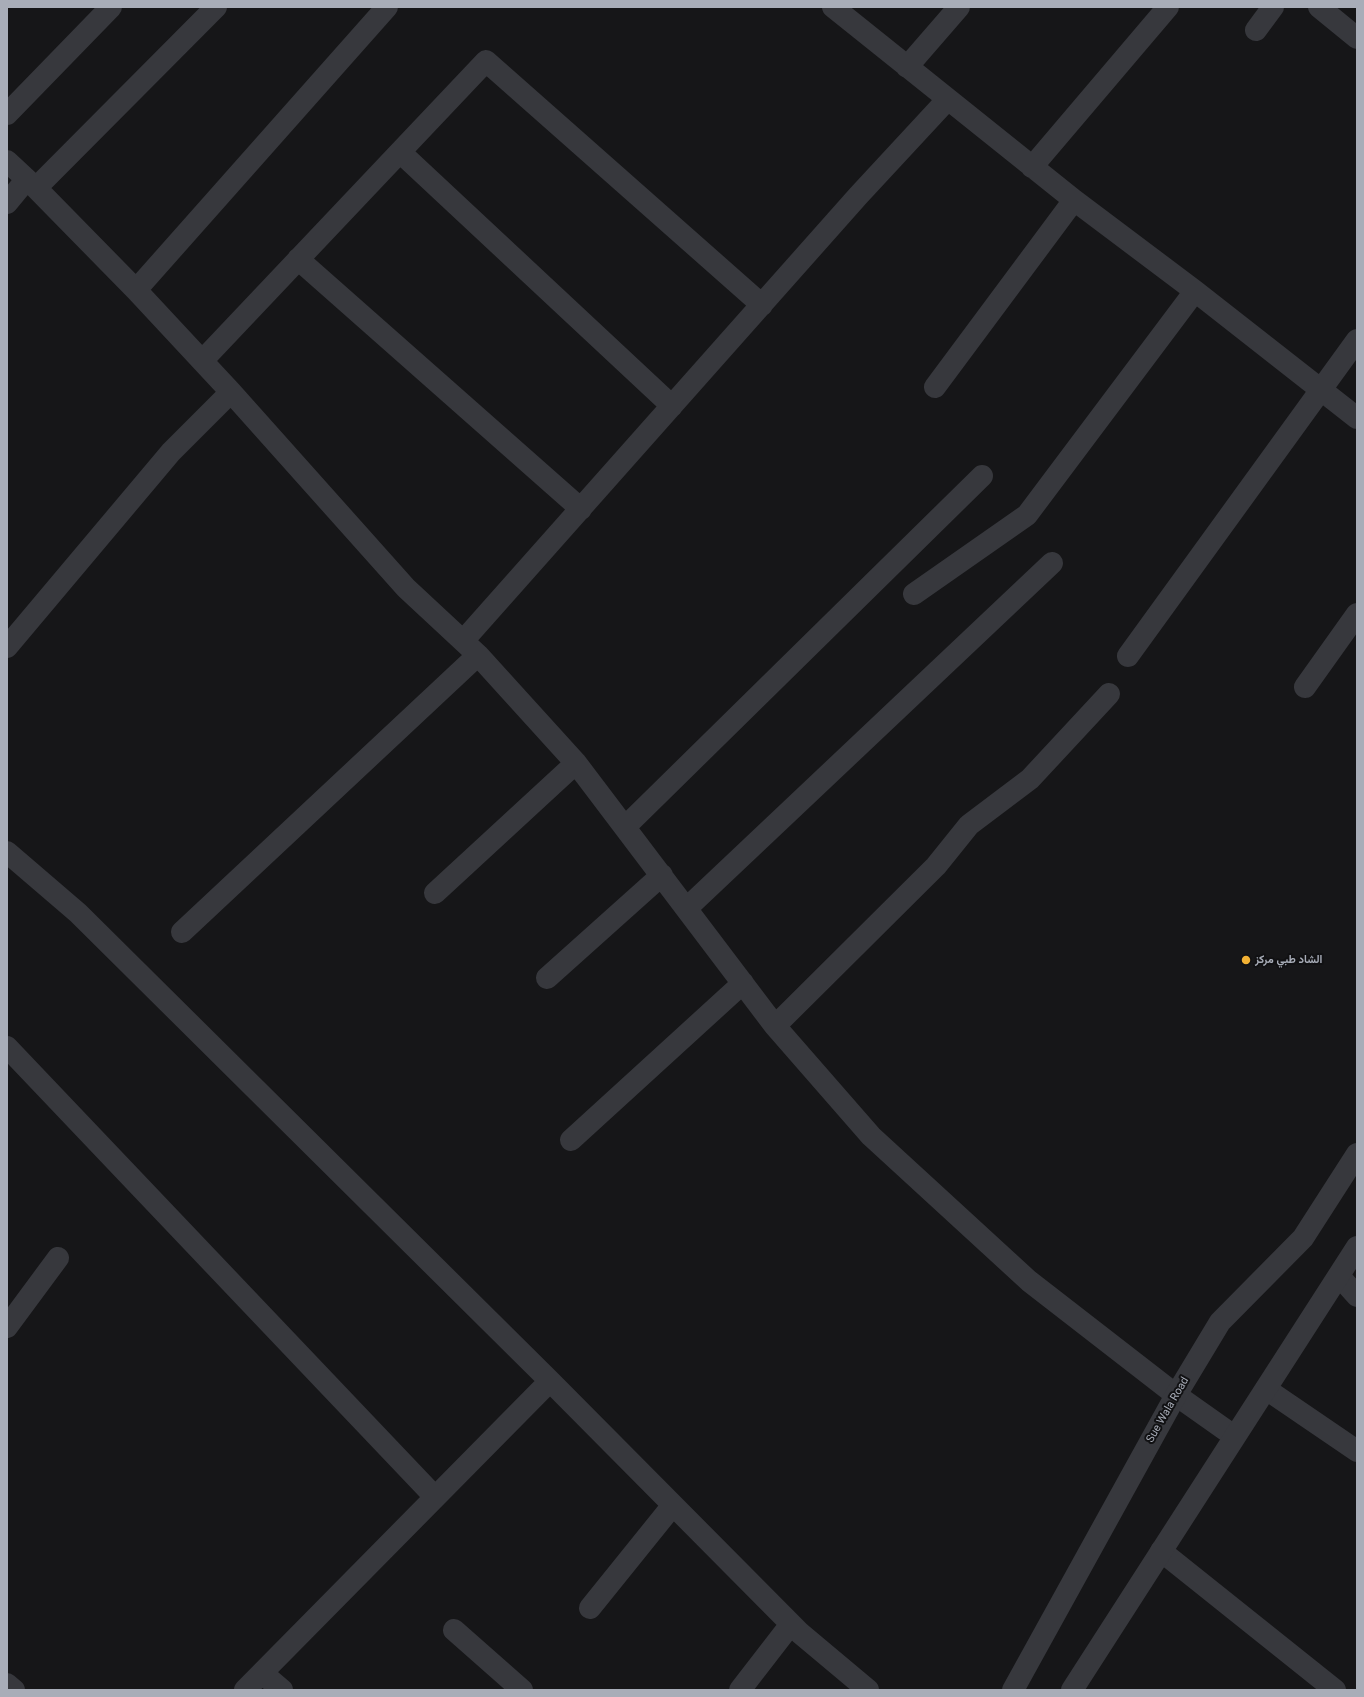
<!DOCTYPE html>
<html>
<head>
<meta charset="utf-8">
<style>
	body { margin:0 }
	#map { position:relative; width:1364px; height:1697px; overflow:hidden; background:#161618; font-family:Roboto,sans-serif }
	canvas { display:block }
	.frame { position:absolute; inset:0; border:8px solid #a8adb8; pointer-events:none }
</style>
</head>
<body>
<div id="map">
<canvas width="1364" height="1697"></canvas>
<div class="frame"></div>
</div>
<script>
const c = document.querySelector('canvas').getContext('2d');
c.lineJoin = 'round';
function poly(rows) {
  const path = new Path2D();
  for (const r of rows) {
    path.moveTo(r[0], r[1]);
    for (let i = 2; i < r.length; i += 2) path.lineTo(r[i], r[i + 1]);
  }
  return path;
}
function strokePath(path, color, width, dash) {
  c.strokeStyle = color;
  c.lineWidth = width;
  c.lineCap = dash ? 'butt' : 'round';
  c.setLineDash(dash || []);
  c.stroke(path);
}
function drawText(font, color, halo, rows, align = 'center') {
  c.font = font + ' Roboto,Vazirmatn,sans-serif';
  c.lineWidth = 4;
  c.setLineDash([]);
  c.textBaseline = 'middle';
  c.strokeStyle = halo;
  c.fillStyle = color;
  for (const [text, x, y, turn = 0] of rows) {
    c.save();
    c.translate(x, y);
    c.rotate((+turn || 0) * Math.PI / 180);
    c.textAlign = isNaN(turn) ? turn : align;
    if (halo) c.strokeText(text, 0, 0);
    c.fillText(text, 0, 0);
    c.restore();
  }
}
const minor = poly([
	[833,7,1074,200,1195,291,1357,418],
	[1319,7,1357,38],
	[1256,30,1273,7],
	[907,67,959,7],
	[7,114,111,7],
	[400,152,672,406],
	[7,161,36,188,136,290,231,392,406,588,478,655,576,763,775,1026,871,1136,1029,1281,1176,1395,1234,1436],
	[1032,167,1168,7],
	[36,188,216,7],
	[7,203,26,180],
	[298,259,581,509],
	[136,290,387,7],
	[202,361,486,61,762,305],
	[935,387,1074,200],
	[914,594,1027,515,1195,291],
	[463,641,858,196,947,100],
	[7,647,171,452,231,392],
	[1128,656,1357,340],
	[1305,687,1357,614],
	[625,827,982,476],
	[7,852,78,913,550,1381,800,1633,868,1690],
	[435,893,576,763],
	[687,908,1052,563],
	[182,932,478,655],
	[547,978,662,875],
	[775,1026,936,866,969,825,1030,779,1109,694],
	[7,1047,435,1497],
	[571,1140,743,983],
	[1339,1276,1357,1296],
	[7,1327,58,1258],
	[1266,1389,1357,1451],
	[1161,1551,1335,1690],
	[590,1608,673,1505],
	[454,1630,522,1690],
	[262,1673,282,1690],
	[245,1690,550,1381],
	[740,1690,791,1624]
]);
const tertiary = poly([
	[7,1684,14,1690],
	[1013,1690,1176,1395,1220,1322,1303,1238,1357,1154],
	[1072,1690,1357,1247]
]);
const markers = [
	[1246,960,5,"#f2b134"]
];
const poiNames = [
	["الشاد طبي مرکز",1255,960]
];
const streetNames = [
	["Sue Wala Road",1168,1410,-60]
];
strokePath(minor, '#37383d', 22);
strokePath(tertiary, '#37383d', 22);
for (const [x, y, r, color] of markers) {
  const dot = new Path2D();
  dot.arc(x, y, r, 0, 2 * Math.PI);
  c.fillStyle = color;
  c.fill(dot);
  strokePath(dot, '#111113', 1.5);
}
drawText('bold 11px', '#a8adb8', '#111113', poiNames, 'left');
drawText('11px', '#a8adb8', '#111113', streetNames);
</script>
</body>
</html>
